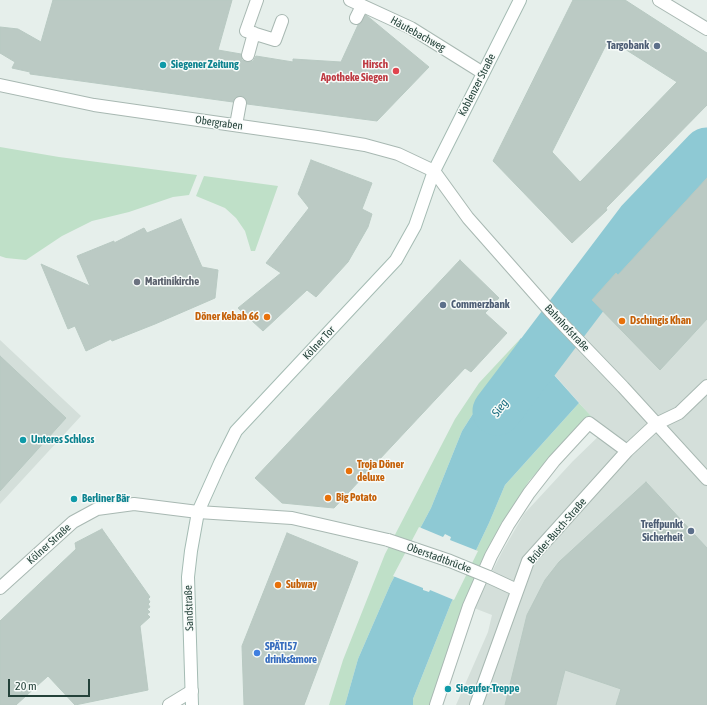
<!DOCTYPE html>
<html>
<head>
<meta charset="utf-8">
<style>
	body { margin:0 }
	#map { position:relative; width:707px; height:705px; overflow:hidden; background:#e6efeb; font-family:"Asap Condensed",sans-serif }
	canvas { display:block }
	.scale { position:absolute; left:8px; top:679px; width:82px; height:18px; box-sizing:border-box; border:2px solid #24423a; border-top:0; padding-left:5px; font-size:12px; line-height:14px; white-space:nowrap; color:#24423a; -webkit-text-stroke:3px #f7fbf9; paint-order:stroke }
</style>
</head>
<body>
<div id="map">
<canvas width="707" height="705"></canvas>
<div class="scale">20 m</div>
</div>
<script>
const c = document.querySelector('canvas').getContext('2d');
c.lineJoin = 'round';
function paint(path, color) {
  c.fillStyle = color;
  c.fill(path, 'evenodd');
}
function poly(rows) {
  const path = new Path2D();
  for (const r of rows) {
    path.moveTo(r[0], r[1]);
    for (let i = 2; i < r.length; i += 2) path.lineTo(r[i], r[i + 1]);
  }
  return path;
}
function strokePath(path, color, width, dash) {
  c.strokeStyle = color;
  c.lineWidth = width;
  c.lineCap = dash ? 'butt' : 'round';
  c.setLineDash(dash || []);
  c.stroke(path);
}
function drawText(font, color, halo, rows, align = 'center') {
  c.font = font + ' "Asap Condensed",sans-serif';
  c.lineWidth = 3;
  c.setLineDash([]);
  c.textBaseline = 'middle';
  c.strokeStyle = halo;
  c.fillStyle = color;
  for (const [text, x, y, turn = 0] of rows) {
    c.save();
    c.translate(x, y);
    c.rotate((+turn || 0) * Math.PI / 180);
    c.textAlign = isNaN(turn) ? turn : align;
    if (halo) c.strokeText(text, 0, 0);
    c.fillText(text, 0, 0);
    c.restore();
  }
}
const built = poly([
	[707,160,707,705,456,705,488,632,492,615,474,608,502,552,524,514,573,461,604,431,535,353,608,267],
	[0,340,81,416,0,504]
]);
const green = poly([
	[0,147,59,157,197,175,189,195,173,197,129,212,92,221,62,236,26,260,6,258,0,256],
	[204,176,278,186,255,251,251,251,245,231,236,218,225,208,196,196],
	[521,338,462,431,431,508,391,583,358,659,345,705,329,705,343,660,385,554,455,419,479,383],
	[579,403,591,416,555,452,529,481,510,511,434,705,413,705,413,699,451,603,489,523,505,485]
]);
const water = poly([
	[707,129,707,160,608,267,590,250],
	[521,338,579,403,505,485,489,523,451,603,413,699,413,705,345,705,358,659,391,583,431,508,462,431]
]);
const pier = poly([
	[419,527,443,537,445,534,451,537,450,540,478,551,454,600,430,590,429,592,423,590,423,588,393,576]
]);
const river = poly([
	[497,411,640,222,707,152]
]);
const building = poly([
	[53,0,232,0,218,50,241,54,242,60,246,62,253,61,256,56,293,62,293,59,341,62,358,25,366,15,429,67,377,121,247,104,245,98,241,96,235,98,233,102,30,74,30,72,12,68,15,62,0,53,0,27,18,29,41,42,53,0],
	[573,0,625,0,707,53,707,105,606,208,607,210,572,243,493,161,573,0],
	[609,39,677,82,580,182,552,152,609,39],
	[311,160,372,183,362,209,372,214,368,227,348,262,316,297,307,290,263,331,238,308,281,273,266,263,309,208,298,194,311,160],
	[707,178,707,319,660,370,592,300,616,273,618,275,707,178],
	[181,219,202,267,218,270,215,298,155,324,112,341,111,339,86,351,75,326,68,329,41,264,90,286,77,256,114,241,114,243,144,228,147,233,181,219],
	[460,260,499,298,485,313,507,333,471,372,465,368,334,508,282,503,255,478,460,260],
	[0,356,66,418,0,491,0,356],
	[646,482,707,548,707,705,616,705,621,689,565,670,556,705,505,705,527,615,545,580,559,562,646,482],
	[102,529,150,597,148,599,150,602,148,604,150,607,147,609,150,612,147,614,150,617,140,626,148,690,75,705,48,676,16,705,0,705,0,621,76,549,75,543,102,529],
	[287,533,358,562,304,705,244,705,242,646,287,533]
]);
const lane = poly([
	[257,0,246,31,275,40,282,21],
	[356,18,362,6],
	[248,55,254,33],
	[236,125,240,103]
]);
const street = poly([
	[350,0,411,28,483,73],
	[659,0,707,29],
	[0,85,94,105,317,137,365,145,398,154,434,171,468,218,551,312,623,387,707,479],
	[489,577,517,590],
	[0,588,73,522,97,509,134,504,198,512,292,518,388,540],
	[169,705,192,691],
	[436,705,469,606,491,556,508,525,529,493,554,461,589,423,627,451],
	[476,705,528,561,627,451,656,424,679,413,707,386]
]);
const secondary = poly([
	[192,705,188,577,191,551,198,512,220,463,236,431,396,260,415,226,434,171,520,0]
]);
const streetBridge = poly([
	[388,540,450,561,489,577]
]);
const markers = [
	[657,46,4,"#5c6f8a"],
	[163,65,4,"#0f9aa8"],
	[396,71,4,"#e0444e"],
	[137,282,4,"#6b7280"],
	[443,305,4,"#5c6f8a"],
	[267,317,4,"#e8710a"],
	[622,321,4,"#e8710a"],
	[23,440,4,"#0f9aa8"],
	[349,471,4,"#e8710a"],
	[328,498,4,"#e8710a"],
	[74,499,4,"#0f9aa8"],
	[691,531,4,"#5c6f8a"],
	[278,585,4,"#e8710a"],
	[257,653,4,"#3f7fe0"],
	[448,689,4,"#0f9aa8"]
];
const streetNames = [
	["Häutebachweg",418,34,29],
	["Koblenzer Straße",477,85,-63],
	["Obergraben",219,123,8],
	["Bahnhofstraße",567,328,47],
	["Kölner Tor",319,343,-47],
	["Brüder-Busch-Straße",557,531,-49],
	["Kölner Straße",49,544,-42],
	["Oberstadtbrücke",439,558,20],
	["Sandstraße",189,608,-92]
];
const serviceNames = [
	["Targobank",649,46],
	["Commerzbank",451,305,"left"],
	["Treffpunkt",683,525],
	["Sicherheit",683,538]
];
const cultureNames = [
	["Siegener Zeitung",171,65],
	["Unteres Schloss",31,440],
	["Berliner Bär",82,499],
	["Siegufer-Treppe",456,689]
];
const healthNames = [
	["Hirsch",388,65],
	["Apotheke Siegen",388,78]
];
const worshipNames = [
	["Martinikirche",145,282]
];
const foodNames = [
	["Döner Kebab 66",259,317,"right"],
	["Dschingis Khan",630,321],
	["Troja Döner",357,465],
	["deluxe",357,478],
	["Big Potato",336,498],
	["Subway",286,585]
];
const shopNames = [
	["SPÄTI57",265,647],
	["drinks&more",265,660]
];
const waterNames = [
	["Sieg",500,408,-53]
];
paint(built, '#d4dfda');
paint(green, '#bfe0c8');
paint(water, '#8ec9d4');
paint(pier, '#e6efeb');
strokePath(river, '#8ec9d4', 49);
paint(building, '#bbcac4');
strokePath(building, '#b8c9c2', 1);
strokePath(lane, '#a8b8b2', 14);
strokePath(street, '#a8b8b2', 14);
strokePath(secondary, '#a4bbb3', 14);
strokePath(lane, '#fff', 12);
strokePath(street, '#fff', 12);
strokePath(secondary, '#fff', 12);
strokePath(streetBridge, '#a8b8b2', 14, []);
strokePath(streetBridge, '#fff', 12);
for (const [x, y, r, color] of markers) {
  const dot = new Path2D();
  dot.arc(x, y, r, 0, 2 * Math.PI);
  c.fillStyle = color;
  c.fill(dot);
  strokePath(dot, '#f7fbf9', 1.5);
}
drawText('11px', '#24423a', '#f7fbf9', streetNames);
drawText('bold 11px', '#4e5e75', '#f7fbf9', serviceNames, 'right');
drawText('bold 11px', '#0d838f', '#f7fbf9', cultureNames, 'left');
drawText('bold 11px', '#be3a42', '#f7fbf9', healthNames, 'right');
drawText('bold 11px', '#5b616d', '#f7fbf9', worshipNames, 'left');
drawText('bold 11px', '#c56008', '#f7fbf9', foodNames, 'left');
drawText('bold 11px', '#366cbe', '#f7fbf9', shopNames, 'left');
drawText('italic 12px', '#1c6f80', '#f7fbf9', waterNames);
</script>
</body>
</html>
